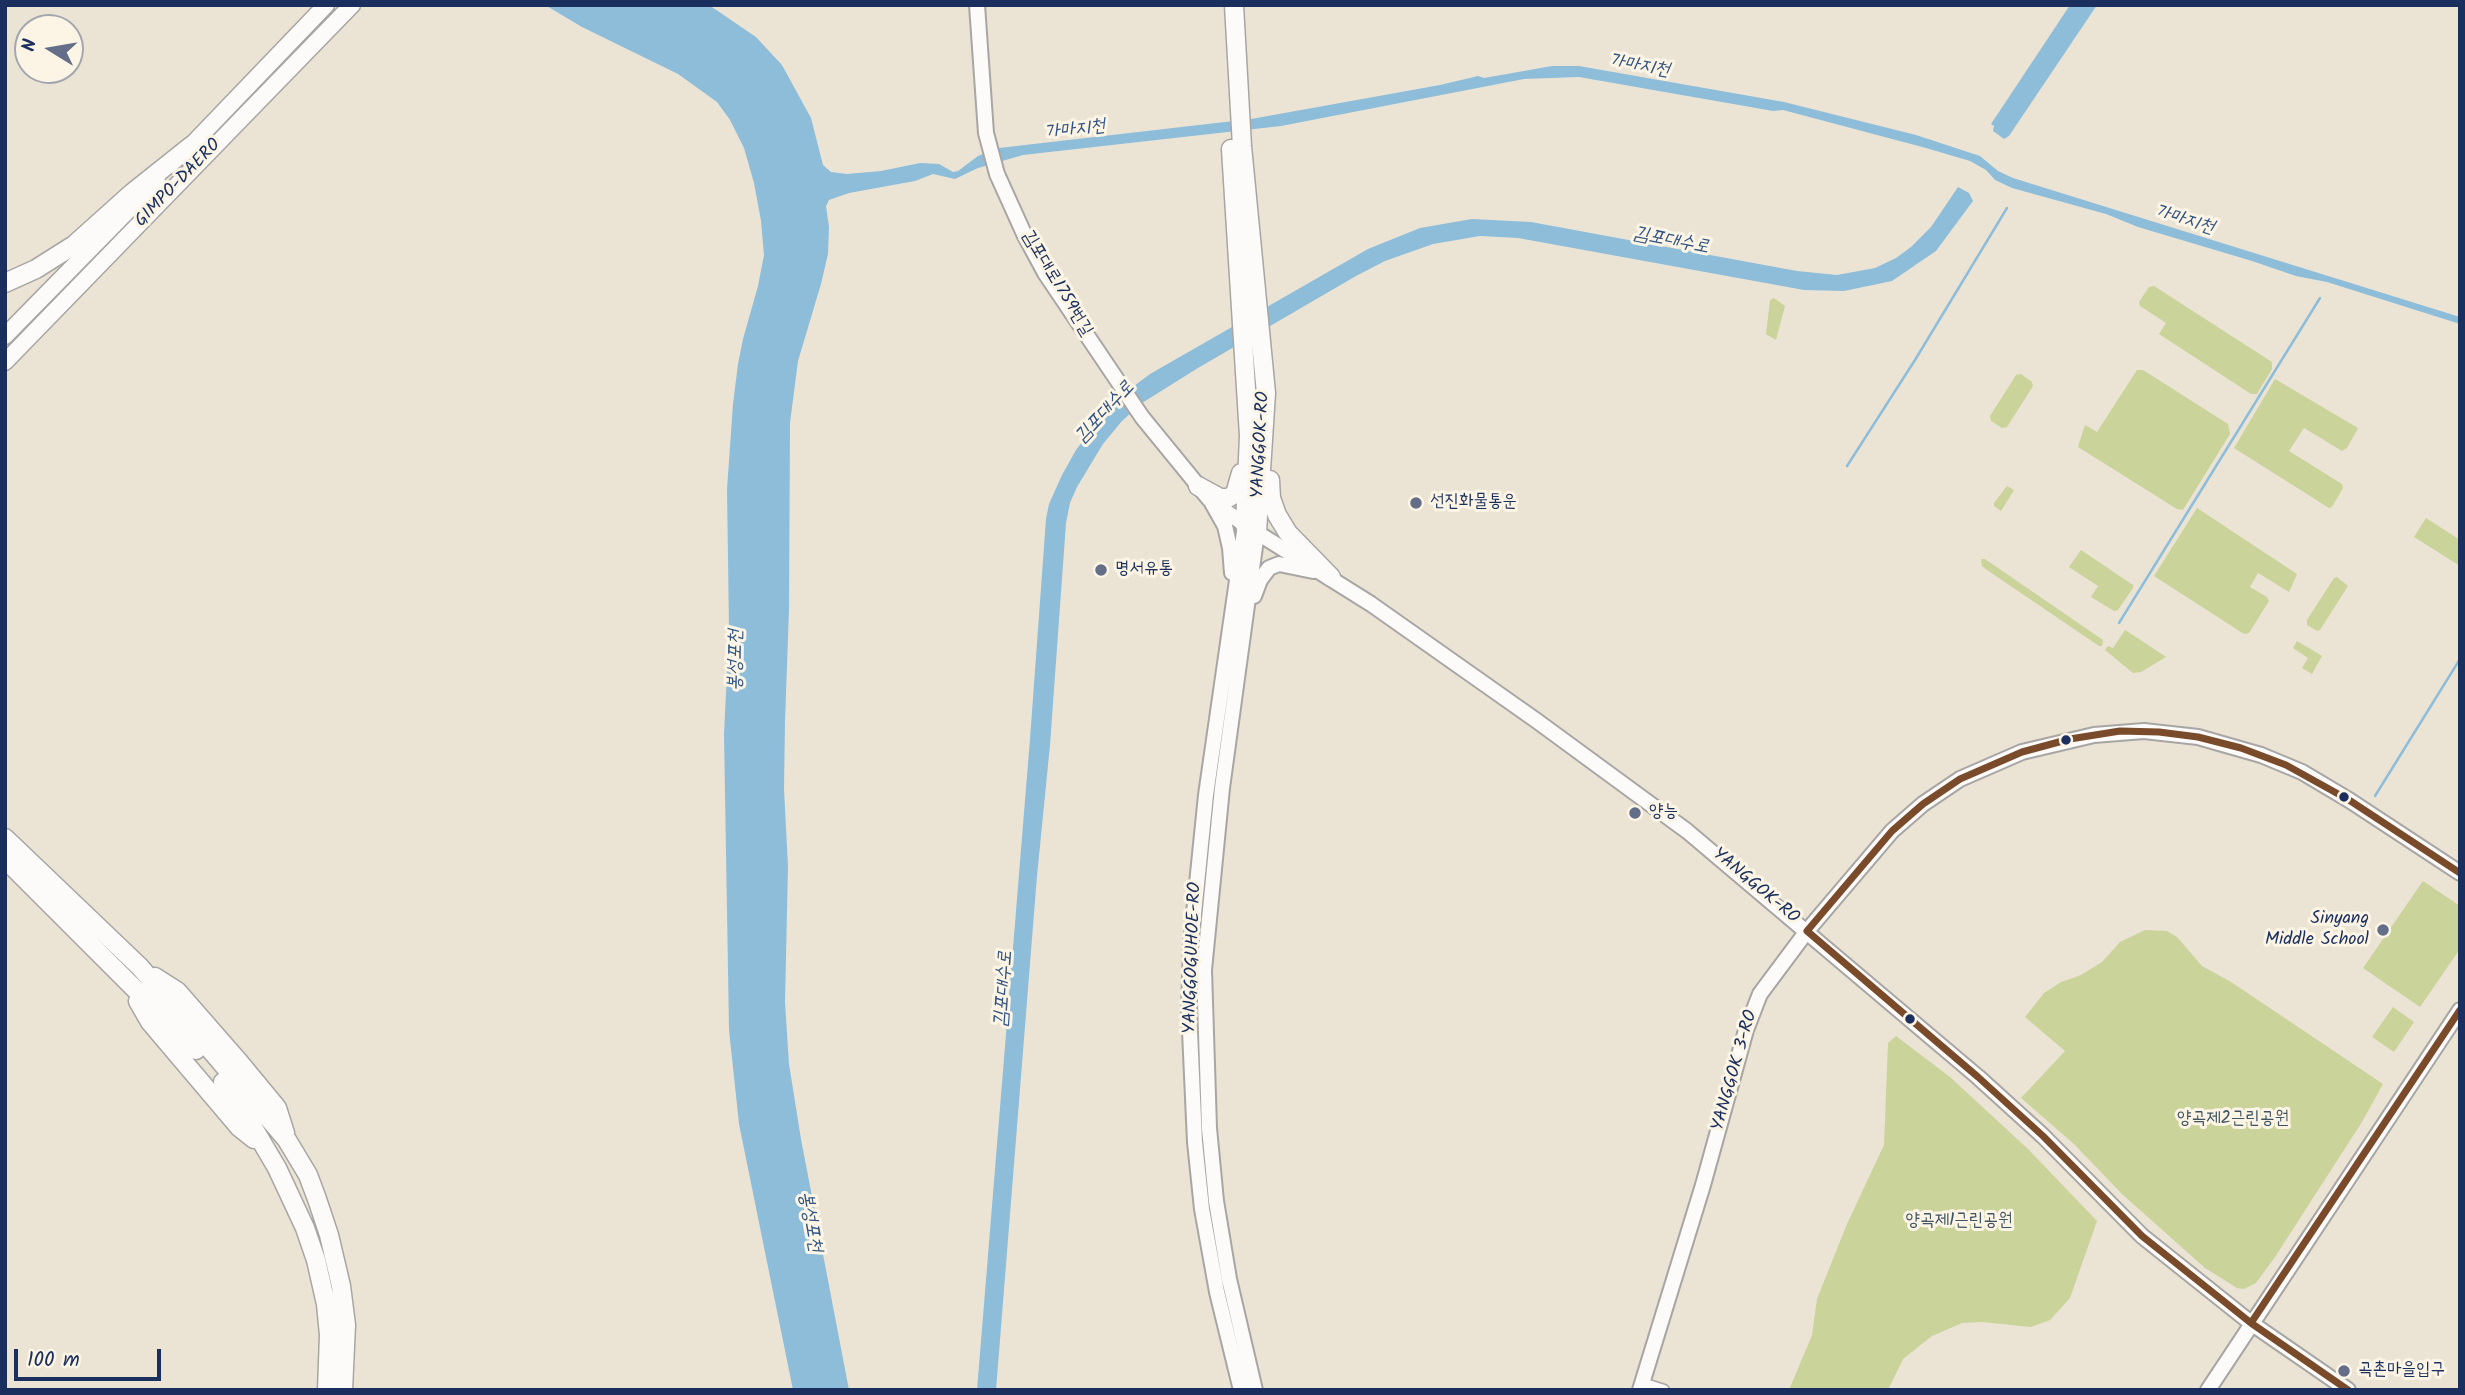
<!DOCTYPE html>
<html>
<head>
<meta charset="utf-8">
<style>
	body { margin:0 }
	#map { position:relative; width:2465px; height:1395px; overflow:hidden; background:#ebe4d5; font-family:Kalam,sans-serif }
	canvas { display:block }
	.frame { position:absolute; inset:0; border:7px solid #1b2f5e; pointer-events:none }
	.north { position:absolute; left:14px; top:14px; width:70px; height:70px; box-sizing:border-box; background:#fcf5e5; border:2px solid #a2a6af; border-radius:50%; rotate:281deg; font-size:19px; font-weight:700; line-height:28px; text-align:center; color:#1b2f5e }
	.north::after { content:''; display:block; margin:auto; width:24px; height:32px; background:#646e88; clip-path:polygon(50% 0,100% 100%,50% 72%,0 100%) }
	.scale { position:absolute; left:14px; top:1349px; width:147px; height:32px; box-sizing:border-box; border:4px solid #1b2f5e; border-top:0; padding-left:9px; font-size:21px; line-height:24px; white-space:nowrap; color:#1b2f5e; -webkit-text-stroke:5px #fcf5e5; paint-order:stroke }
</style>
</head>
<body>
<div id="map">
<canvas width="2465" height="1395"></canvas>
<div class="frame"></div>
<div class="north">N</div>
<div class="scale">100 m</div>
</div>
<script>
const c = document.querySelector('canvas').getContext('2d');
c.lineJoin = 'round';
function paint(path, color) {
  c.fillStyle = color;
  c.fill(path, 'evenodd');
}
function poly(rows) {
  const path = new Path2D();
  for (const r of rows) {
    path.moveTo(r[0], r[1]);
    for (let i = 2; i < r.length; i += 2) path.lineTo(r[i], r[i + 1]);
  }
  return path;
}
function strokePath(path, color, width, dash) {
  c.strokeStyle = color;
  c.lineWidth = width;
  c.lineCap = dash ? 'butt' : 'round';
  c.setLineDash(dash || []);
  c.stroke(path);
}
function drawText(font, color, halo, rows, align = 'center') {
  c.font = font + ' Kalam,"Poor Story",sans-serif';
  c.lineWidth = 6;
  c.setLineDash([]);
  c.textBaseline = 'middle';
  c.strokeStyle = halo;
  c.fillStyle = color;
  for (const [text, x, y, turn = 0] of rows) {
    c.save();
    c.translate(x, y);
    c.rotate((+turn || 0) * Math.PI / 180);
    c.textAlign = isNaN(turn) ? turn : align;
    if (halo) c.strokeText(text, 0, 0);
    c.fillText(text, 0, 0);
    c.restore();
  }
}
const green = poly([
	[2154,286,2272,362,2272,369,2257,394,2251,394,2159,334,2166,323,2140,306,2139,302,2149,287],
	[1774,298,1785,306,1776,340,1766,334,1770,300],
	[2137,370,2143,370,2228,424,2230,434,2183,510,2177,509,2078,447,2085,425,2097,432],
	[2021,374,2032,382,2033,386,2007,427,2002,428,1991,421,1990,416,2016,375],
	[2275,379,2358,428,2347,448,2342,451,2304,428,2289,451,2342,484,2343,488,2332,507,2329,508,2234,448],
	[2007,486,2014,490,2001,511,1994,506,1994,503],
	[2197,508,2297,574,2289,592,2258,573,2250,587,2267,597,2269,601,2249,633,2244,634,2154,576],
	[2426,518,2460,540,2460,566,2414,537],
	[2081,550,2133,585,2133,588,2118,610,2114,611,2091,597,2098,586,2069,567],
	[1981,559,1985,559,2103,640,2102,646,2099,646,1987,570,1982,566],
	[2337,577,2348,586,2320,630,2317,631,2307,625,2307,620,2334,578],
	[2125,630,2139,639,2166,657,2141,672,2133,673,2105,650,2108,646,2113,648],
	[2297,641,2322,656,2312,674,2302,668,2308,658,2293,648],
	[2423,881,2460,906,2460,949,2420,1007,2363,968],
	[2145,930,2167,931,2177,937,2202,966,2231,982,2383,1084,2362,1122,2275,1257,2256,1283,2244,1289,2237,1288,2205,1268,2122,1194,2074,1144,2021,1098,2065,1051,2025,1017,2044,993,2061,982,2081,975,2102,962,2120,942],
	[2393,1007,2414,1022,2394,1052,2372,1037],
	[1896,1036,1950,1077,2028,1149,2097,1221,2070,1298,2050,1320,2031,1327,1982,1322,1962,1323,1932,1336,1903,1359,1888,1390,1789,1390,1812,1335,1817,1299,1847,1224,1884,1145,1888,1043]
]);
const water = poly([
	[545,5,709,5,756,37,782,65,811,118,823,165,831,172,847,174,881,171,920,163,939,164,953,172,958,171,978,156,999,148,1251,119,1440,85,1478,76,1484,78,1552,66,1579,66,1784,102,1916,135,1980,156,1998,171,2013,178,2460,317,2460,324,2327,282,2296,276,2252,261,2138,227,2106,214,2012,188,1995,180,1986,170,1970,161,1926,148,1783,110,1773,111,1579,77,1524,79,1281,126,1023,155,978,168,955,179,933,174,915,181,849,193,829,200,826,206,829,227,828,254,821,284,798,361,790,423,789,609,785,722,784,789,788,866,785,1002,789,1064,801,1139,849,1390,793,1390,739,1124,729,1030,724,734,729,630,727,489,733,404,738,364,743,339,758,286,764,255,761,221,754,183,744,148,730,120,717,102,678,74,582,27],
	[2070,5,2097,5,2009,136,2004,139,1993,131,1994,126,1991,124],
	[1958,187,1969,193,1973,201,1936,251,1892,281,1844,291,1804,290,1518,238,1480,236,1433,244,1385,261,1356,276,1198,368,1142,403,1122,421,1103,444,1077,487,1070,503,1066,523,1050,745,1037,876,996,1390,977,1390,1030,739,1046,519,1049,504,1062,475,1076,450,1101,417,1122,395,1150,374,1368,249,1420,228,1472,219,1531,222,1797,271,1837,275,1875,268,1896,258,1911,247,1931,227]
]);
const stream = poly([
	[1847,466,1915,360,2007,208],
	[2119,623,2320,298],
	[2375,796,2460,659]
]);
const street = poly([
	[1642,1383,1664,1390]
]);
const secondary = poly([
	[977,5,986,133,997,174,1025,236,1045,273,1142,417,1209,499,1245,525,1371,604,1537,721,1687,831,1978,1077,2043,1136,2142,1236,2251,1323,2348,1390],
	[1212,503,1225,526,1230,548,1232,573],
	[1254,596,1260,580,1269,568,1279,564,1313,571],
	[1241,1390,1217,1292,1202,1209,1195,1142,1189,1009,1191,943,1206,795,1245,525],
	[1255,1390,1229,1279,1216,1201,1209,1128,1204,970,1222,788,1257,532],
	[1640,1390,1703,1185,1746,1030,1760,994,1807,931,1892,831,1923,804,1960,779,2022,752,2094,735,2144,731,2198,737,2261,755,2302,772,2349,800,2460,873],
	[2208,1390,2460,1010]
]);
const primary = poly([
	[182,155,326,5],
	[5,336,157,181],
	[5,362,352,5]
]);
const highway = poly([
	[1234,5,1242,146,1266,393,1257,532],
	[1231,149,1249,436,1245,525],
	[5,283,36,269,74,245,132,193,191,146],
	[1270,480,1271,498,1277,515,1288,533,1331,577],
	[1198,486,1220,498,1228,498,1235,494,1241,473],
	[5,838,140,967,287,1140,308,1175,317,1199,329,1235,341,1286,346,1325,343,1390],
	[5,859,196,1050],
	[155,977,177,991,239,1062,277,1108,285,1133],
	[138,1001,150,1022,239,1127,254,1139],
	[223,1082,237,1100,277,1168,305,1228,316,1260,326,1304,329,1335,327,1390]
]);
const bus1 = poly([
	[2251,1323,2460,1010],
	[2348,1390,2251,1323,2142,1236,2043,1136,1978,1077,1807,931,1892,831,1923,804,1960,779,2022,752,2070,739,2120,731,2159,732,2198,737,2241,748,2286,765,2349,800,2460,873]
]);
const markers = [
	[1416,503,7,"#646e88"],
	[1101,570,7,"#646e88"],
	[2066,740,6,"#1b2f5e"],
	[2344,797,6,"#1b2f5e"],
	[1635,813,7,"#646e88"],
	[2383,930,7,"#646e88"],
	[1910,1019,6,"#1b2f5e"],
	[2344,1371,7,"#646e88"]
];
const streetNames = [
	["GIMPO-DAERO",179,184,-46],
	["김포대로1759번길",1056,284,59],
	["YANGGOK-RO",1262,445,-87],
	["YANGGOK-RO",1755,887,40],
	["YANGGOGUHOE-RO",1194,958,-88],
	["YANGGOK 3-RO",1736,1071,-74]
];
const poiNames = [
	["선진화물통운",1430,503],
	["명서유통",1115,570],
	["양능",1649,813],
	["Sinyang",2369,920,"right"],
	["Middle School",2369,941,"right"],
	["곡촌마을입구",2358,1371]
];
const parkNames = [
	["양곡제2근린공원",2233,1120],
	["양곡제1근린공원",1959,1222]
];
const waterNames = [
	["가마지천",1639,67,10],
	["가마지천",1075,131,-7],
	["가마지천",2184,221,17],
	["김포대수로",1671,242,11],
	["김포대수로",1106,413,-47],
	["봉성포천",737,660,-89],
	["김포대수로",1005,989,-86],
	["봉성포천",809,1222,80]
];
paint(green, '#c9d39a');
paint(water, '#8ebdda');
strokePath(stream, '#8ebdda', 2.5);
strokePath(street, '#a8a6a4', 13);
strokePath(secondary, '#a8a6a4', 18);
strokePath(primary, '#a8a6a4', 19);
strokePath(highway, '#a8a6a4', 21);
strokePath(street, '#fcfbf9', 10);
strokePath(secondary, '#fcfbf9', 14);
strokePath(primary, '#fcfbf9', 16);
strokePath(highway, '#fcfbf9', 18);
strokePath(bus1, '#7a4b2a', 7);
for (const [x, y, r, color] of markers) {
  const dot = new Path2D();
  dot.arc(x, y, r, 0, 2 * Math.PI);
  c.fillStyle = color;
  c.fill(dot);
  strokePath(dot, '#fcf5e5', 2.5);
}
drawText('18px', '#1b2f5e', '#fcf5e5', streetNames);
drawText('18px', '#1b2f5e', '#fcf5e5', poiNames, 'left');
drawText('18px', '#405461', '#fcf5e5', parkNames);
drawText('italic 19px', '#325484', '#fcf5e5', waterNames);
</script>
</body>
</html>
